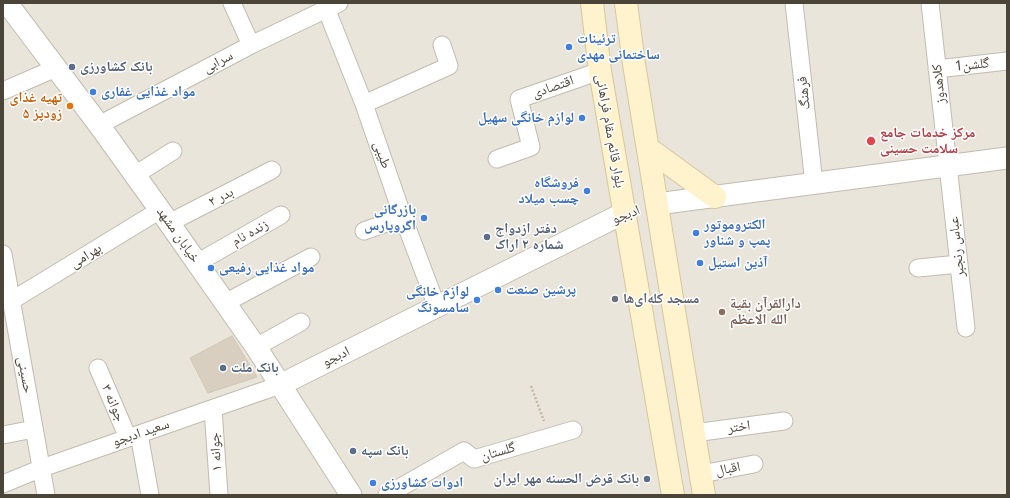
<!DOCTYPE html>
<html>
<head>
<meta charset="utf-8">
<style>
	body { margin:0 }
	#map { position:relative; width:1010px; height:498px; overflow:hidden; background:#f6f3ec; font-family:"Noto Sans",sans-serif }
	canvas { display:block }
	.frame { position:absolute; inset:0; border:4px solid #4b4439; pointer-events:none }
</style>
</head>
<body>
<div id="map">
<canvas width="1010" height="498"></canvas>
<div class="frame"></div>
</div>
<script>
const c = document.querySelector('canvas').getContext('2d');
c.lineJoin = 'round';
function paint(path, color) {
  c.fillStyle = color;
  c.fill(path, 'evenodd');
}
function poly(rows) {
  const path = new Path2D();
  for (const r of rows) {
    path.moveTo(r[0], r[1]);
    for (let i = 2; i < r.length; i += 2) path.lineTo(r[i], r[i + 1]);
  }
  return path;
}
function strokePath(path, color, width, dash) {
  c.strokeStyle = color;
  c.lineWidth = width;
  c.lineCap = dash ? 'butt' : 'round';
  c.setLineDash(dash || []);
  c.stroke(path);
}
function drawText(font, color, halo, rows, align = 'center') {
  c.font = font + ' "Noto Sans","Noto Naskh Arabic",sans-serif';
  c.lineWidth = 3;
  c.setLineDash([]);
  c.textBaseline = 'middle';
  c.strokeStyle = halo;
  c.fillStyle = color;
  for (const [text, x, y, turn = 0] of rows) {
    c.save();
    c.translate(x, y);
    c.rotate((+turn || 0) * Math.PI / 180);
    c.textAlign = isNaN(turn) ? turn : align;
    if (halo) c.strokeText(text, 0, 0);
    c.fillText(text, 0, 0);
    c.restore();
  }
}
const residential = poly([
	[3,3,1007,3,1007,495,3,495]
]);
const building = poly([
	[232,336,257,377,208,393,190,358,232,336]
]);
const path = poly([
	[531,386,544,421]
]);
const minor = poly([
	[232,3,251,45],
	[324,3,364,104,403,217,437,307],
	[794,3,814,184],
	[930,3,966,328],
	[937,69,1007,61],
	[3,91,56,68],
	[364,104,449,66,442,45],
	[99,125,251,45,339,3],
	[497,159,531,147,519,99,600,71],
	[135,175,173,151],
	[169,223,272,170],
	[364,231,403,217],
	[3,254,46,495],
	[197,263,281,215],
	[918,268,959,264],
	[11,301,160,210],
	[225,303,311,257],
	[256,347,301,322],
	[98,368,128,438],
	[213,409,219,495],
	[694,433,784,421],
	[139,434,150,495],
	[3,435,34,429],
	[701,474,754,464],
	[3,484,42,468,280,385],
	[387,495,464,451,474,459,573,430]
]);
const tertiary = poly([
	[7,3,99,125,160,210,256,347,351,495],
	[657,204,1007,158],
	[280,385,624,213]
]);
const secondary = poly([
	[592,3,600,71,673,495],
	[626,3,634,64,704,495],
	[649,149,715,197]
]);
const markers = [
	[569,47,4,"#3f7fe0"],
	[72,67,4,"#5c6f8a"],
	[93,92,4,"#3f7fe0"],
	[70,106,4,"#e8710a"],
	[582,118,4,"#3f7fe0"],
	[871,141,5,"#e0444e"],
	[587,191,4,"#3f7fe0"],
	[424,218,4,"#3f7fe0"],
	[696,233,4,"#3f7fe0"],
	[487,237,4,"#5c6f8a"],
	[700,263,4,"#3f7fe0"],
	[211,268,4,"#3f7fe0"],
	[498,290,4,"#3f7fe0"],
	[615,299,4,"#6b7280"],
	[477,300,4,"#3f7fe0"],
	[722,312,4,"#8d6e63"],
	[223,368,4,"#5c6f8a"],
	[353,451,4,"#5c6f8a"],
	[647,479,4,"#5c6f8a"],
	[373,483,4,"#3f7fe0"]
];
const shopNames = [
	["ترئینات",577,39],
	["ساختمانی مهدی",577,55],
	["مواد غذایی غفاری",101,92],
	["لوازم خانگی سهیل",574,118,"right"],
	["فروشگاه",579,183,"right"],
	["چسب میلاد",579,199,"right"],
	["بازرگانی",416,210,"right"],
	["اگروپارس",416,226,"right"],
	["الکتروموتور",704,225],
	["پمپ و شناور",704,241],
	["آذین استیل",708,263],
	["مواد غذایی رفیعی",219,268],
	["پرشین صنعت",506,290],
	["لوازم خانگی",469,292,"right"],
	["سامسونگ",469,308,"right"],
	["ادوات کشاورزی",381,483]
];
const streetNames = [
	["سرابی",218,62,-28],
	["گلشن1",972,65,-6],
	["کلاهدوز",939,84,-96],
	["اقتصادی",553,87,-19],
	["فرهنگ",804,93,-96],
	["بلوار قائم مقام فراهانی",610,131,80],
	["طیبی",382,155,71],
	["بدر ۲",221,197,-27],
	["ادبجو",626,215,-22],
	["زنده نام",250,233,-29],
	["خیابان مشهد",178,235,55],
	["عباس رنجبر",957,247,-96],
	["بهرامی",86,256,-32],
	["ادبجو",336,357,-27],
	["حسینی",25,375,80],
	["جوانه ۳",113,403,67],
	["اختر",739,427,-8],
	["سعید ادبجو",141,433,-19],
	["جوانه ۱",216,452,-94],
	["گلستان",498,452,-16],
	["اقبال",728,469,-11]
];
const serviceNames = [
	["بانک کشاورزی",80,67],
	["دفتر ازدواج",495,229],
	["شماره ۲ اراک",495,245],
	["بانک ملت",231,368],
	["بانک سپه",361,451],
	["بانک قرض الحسنه مهر ایران",639,479,"right"]
];
const foodNames = [
	["تهیه غذای",62,98],
	["زودپز ۵",62,114]
];
const healthNames = [
	["مرکز خدمات جامع",880,133],
	["سلامت حسینی",880,149]
];
const worshipNames = [
	["مسجد کله‌ای‌ها",623,299]
];
const educationNames = [
	["دارالقرآن بقیة",730,304],
	["الله الاعظم",730,320]
];
paint(residential, '#eae5da');
paint(building, '#d8cfc1');
strokePath(building, '#d3c7b4', 1);
strokePath(minor, '#c2bbae', 19);
strokePath(tertiary, '#c2bbae', 23);
strokePath(secondary, '#d6c79b', 24);
strokePath(path, '#c4b79f', 2.5, [2, 2]);
strokePath(minor, '#fff', 17);
strokePath(tertiary, '#fff', 21);
strokePath(secondary, '#fff3cd', 22);
for (const [x, y, r, color] of markers) {
  const dot = new Path2D();
  dot.arc(x, y, r, 0, 2 * Math.PI);
  c.fillStyle = color;
  c.fill(dot);
  strokePath(dot, '#fff', 1.5);
}
drawText('bold 14px', '#366cbe', '#fff', shopNames, 'left');
drawText('14px', '#4b4439', '#fff', streetNames);
drawText('bold 14px', '#4e5e75', '#fff', serviceNames, 'left');
drawText('bold 14px', '#c56008', '#fff', foodNames, 'right');
drawText('bold 14px', '#be3a42', '#fff', healthNames, 'left');
drawText('bold 14px', '#5b616d', '#fff', worshipNames, 'left');
drawText('bold 14px', '#785e54', '#fff', educationNames, 'left');
</script>
</body>
</html>
